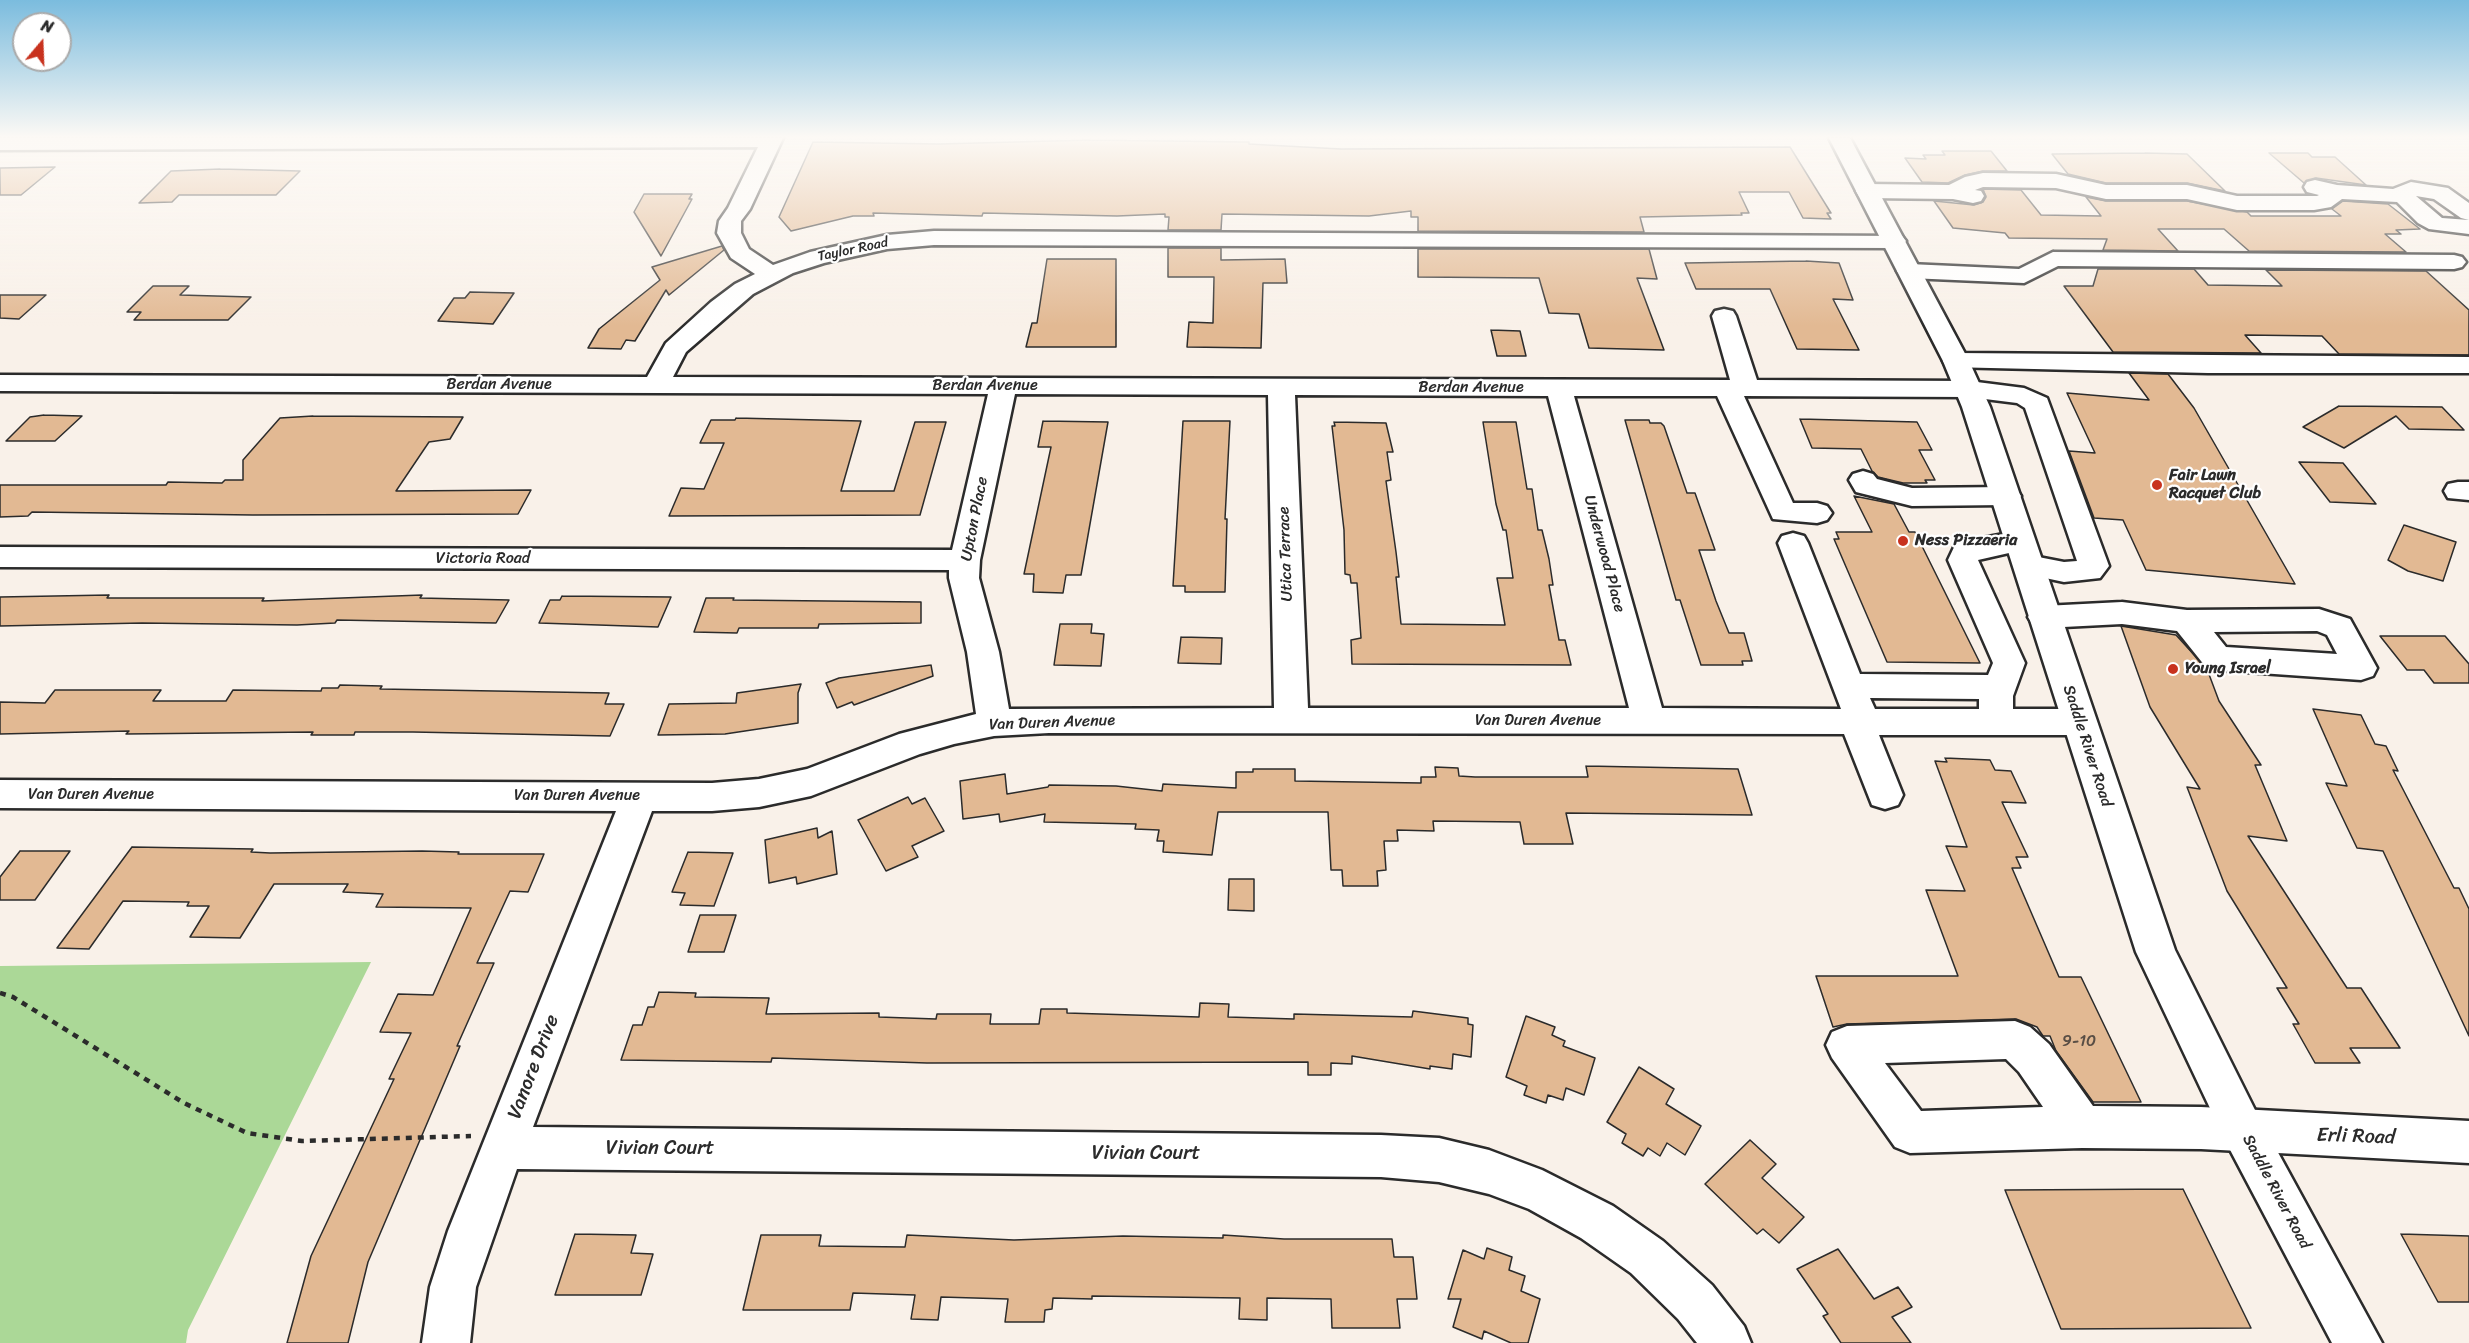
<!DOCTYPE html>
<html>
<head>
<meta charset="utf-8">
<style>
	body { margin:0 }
	#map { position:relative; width:2469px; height:1343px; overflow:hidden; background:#f9f1e9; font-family:Sriracha,sans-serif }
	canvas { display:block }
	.north { position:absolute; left:12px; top:12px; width:60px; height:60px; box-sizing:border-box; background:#fff; border:2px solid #aaa; border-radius:50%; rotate:19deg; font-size:16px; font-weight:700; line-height:24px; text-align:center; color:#2b2b2b }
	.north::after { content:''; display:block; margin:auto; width:21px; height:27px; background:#c8321e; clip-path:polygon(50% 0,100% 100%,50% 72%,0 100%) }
</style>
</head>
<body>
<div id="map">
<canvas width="2469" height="1343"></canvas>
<div class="north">N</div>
</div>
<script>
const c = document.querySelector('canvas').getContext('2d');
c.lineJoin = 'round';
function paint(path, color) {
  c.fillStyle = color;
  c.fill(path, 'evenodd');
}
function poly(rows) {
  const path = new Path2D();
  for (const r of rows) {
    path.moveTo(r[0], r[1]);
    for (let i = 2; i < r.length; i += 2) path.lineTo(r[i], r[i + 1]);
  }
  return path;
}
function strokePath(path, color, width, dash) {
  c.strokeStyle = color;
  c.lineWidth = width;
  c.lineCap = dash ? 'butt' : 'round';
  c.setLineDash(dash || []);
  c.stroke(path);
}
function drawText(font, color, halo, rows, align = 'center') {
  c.font = font + ' Sriracha,sans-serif';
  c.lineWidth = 4.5;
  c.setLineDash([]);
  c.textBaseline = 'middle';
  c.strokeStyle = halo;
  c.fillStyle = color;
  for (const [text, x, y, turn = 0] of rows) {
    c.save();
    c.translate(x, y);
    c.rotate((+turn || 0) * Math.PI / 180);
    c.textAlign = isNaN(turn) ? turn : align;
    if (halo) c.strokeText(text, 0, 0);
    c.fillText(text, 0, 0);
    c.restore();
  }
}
const green = poly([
	[371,962,188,1330,186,1343,0,1343,0,966]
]);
const building = poly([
	[1089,140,1249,142,1249,144,1341,149,1790,147,1831,213,1827,213,1831,219,1803,218,1789,192,1739,192,1749,213,1741,213,1742,215,1640,217,1644,232,1418,231,1418,217,1411,217,1411,211,1369,216,1222,214,1221,230,1168,230,1169,217,1165,217,1165,214,1117,216,983,213,982,216,873,213,874,216,853,216,791,231,779,217,813,142,939,144,1089,140],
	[1942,151,1991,151,2007,171,1983,171,1965,175,1948,183,1922,182,1905,158,1926,159,1923,155,1945,155,1942,151],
	[2145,153,2187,154,2225,191,2187,183,2106,183,2068,174,2052,154,2145,153],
	[2269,153,2308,153,2312,157,2335,157,2366,185,2316,178,2304,183,2269,153],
	[55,167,21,195,0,195,0,168,55,167],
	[220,169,300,171,276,195,179,195,172,202,139,203,171,171,220,169],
	[1983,189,2021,190,2041,215,2101,216,2086,197,2106,201,2187,201,2247,212,2251,216,2341,216,2332,209,2343,201,2388,204,2420,229,2396,230,2401,234,2385,234,2406,252,2249,251,2224,229,2158,229,2178,251,2103,250,2107,239,2009,238,2005,233,1953,228,1934,201,1974,205,1983,202,1986,197,1983,189],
	[644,194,692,194,689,199,692,199,661,256,634,212,644,194],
	[722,246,724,250,669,295,666,290,635,341,626,340,621,349,588,348,599,329,660,280,652,267,722,246],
	[1168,248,1221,248,1221,260,1285,259,1287,283,1263,283,1261,348,1187,347,1189,322,1213,323,1214,277,1168,277,1168,248],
	[1418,249,1649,249,1657,279,1637,278,1664,350,1589,348,1579,314,1549,313,1539,278,1418,277,1418,249],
	[1047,259,1116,259,1116,347,1026,347,1032,323,1037,323,1047,259],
	[1806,261,1839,263,1853,300,1833,299,1859,350,1797,349,1770,289,1696,289,1685,263,1806,261],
	[2098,269,2194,269,2208,285,2282,286,2266,270,2426,271,2469,310,2469,355,2339,354,2322,336,2245,335,2261,353,2113,352,2064,286,2093,286,2098,269],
	[153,286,189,286,180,295,251,297,228,320,134,320,141,312,127,312,153,286],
	[470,292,514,293,493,324,438,321,454,298,465,298,470,292],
	[0,295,46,295,19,319,0,318,0,295],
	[1491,330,1520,331,1526,356,1497,356,1491,330],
	[2129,373,2168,374,2194,408,2295,584,2146,570,2123,520,2094,518,2069,451,2095,453,2067,393,2149,400,2129,373],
	[2339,406,2442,407,2464,430,2409,429,2396,416,2344,448,2303,427,2339,406],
	[44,415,82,416,55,441,6,441,30,417,44,415],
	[313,416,463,417,450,439,429,442,396,491,531,490,518,514,253,515,32,512,28,516,0,517,0,485,166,485,168,482,222,483,225,480,243,480,243,460,280,418,313,416],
	[736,418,861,421,841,491,894,491,915,422,946,422,920,515,669,516,681,488,704,489,724,443,700,443,711,420,735,420,736,418],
	[1800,419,1917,422,1932,450,1919,450,1935,480,1925,480,1927,483,1903,483,1878,477,1872,471,1861,449,1812,448,1800,419],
	[1625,420,1649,420,1650,423,1661,423,1664,426,1687,493,1695,493,1715,550,1699,550,1716,601,1729,633,1744,633,1752,661,1742,661,1743,665,1701,665,1680,600,1676,600,1625,420],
	[1043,421,1108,422,1081,575,1066,575,1063,593,1033,592,1034,574,1024,574,1051,447,1038,447,1043,421],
	[1183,421,1230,421,1225,519,1227,519,1225,592,1185,592,1185,586,1173,586,1183,421],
	[1334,422,1386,423,1393,452,1387,452,1391,480,1386,481,1396,552,1399,577,1396,577,1401,624,1505,625,1497,578,1513,578,1506,530,1503,530,1496,504,1483,422,1516,422,1527,489,1532,489,1538,530,1542,530,1549,559,1553,585,1549,585,1559,640,1565,640,1571,665,1352,664,1351,640,1361,638,1357,583,1351,583,1350,575,1345,574,1344,530,1332,426,1335,426,1334,422],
	[2299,462,2343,463,2376,504,2330,502,2299,462],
	[1854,496,1894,504,1909,532,1915,532,1980,663,1887,662,1834,539,1839,539,1836,532,1872,532,1854,496],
	[2404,525,2456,542,2443,581,2408,571,2388,560,2404,525],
	[109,595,107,598,264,598,262,601,422,595,420,598,509,600,496,623,337,620,335,623,297,625,142,623,0,626,0,597,109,595],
	[562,596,671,597,658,627,539,623,550,600,560,600,562,596],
	[706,598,734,598,733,600,921,602,921,623,819,624,818,628,739,628,737,633,694,632,706,598],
	[1060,624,1092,624,1091,633,1104,634,1101,666,1054,665,1060,624],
	[2121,626,2176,635,2207,669,2219,701,2261,765,2255,765,2287,841,2248,836,2347,988,2361,988,2400,1048,2350,1048,2360,1063,2315,1063,2293,1024,2299,1024,2277,988,2287,988,2227,891,2187,787,2200,789,2150,707,2121,626],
	[2380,636,2445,636,2469,664,2469,683,2434,683,2424,670,2407,670,2380,636],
	[1181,637,1222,638,1221,664,1178,663,1181,637],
	[931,665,933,676,854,705,852,702,837,708,826,683,839,678,931,665],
	[801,684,798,693,798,723,725,734,658,735,669,704,736,703,737,693,801,684],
	[340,685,382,686,380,689,609,693,605,704,624,704,610,736,413,732,355,732,354,735,311,735,313,732,126,734,129,731,0,734,0,702,45,703,55,690,161,690,153,701,226,701,233,690,321,691,322,688,338,688,340,685],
	[2313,709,2361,715,2375,744,2386,746,2398,771,2393,770,2454,888,2459,888,2469,909,2469,1036,2383,851,2357,848,2326,783,2347,786,2313,709],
	[1945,758,1990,760,1995,770,2011,771,2026,803,2002,802,2028,857,2016,857,2021,868,2012,868,2059,977,2081,977,2141,1102,2093,1102,2056,1051,2050,1036,2043,1036,2037,1027,2016,1019,1847,1024,1833,1027,1816,976,1958,976,1926,890,1965,891,1946,846,1967,847,1935,761,1947,762,1945,758],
	[1586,766,1738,769,1752,815,1566,813,1573,844,1524,844,1520,822,1433,821,1434,831,1397,830,1398,841,1384,841,1386,870,1377,871,1378,886,1343,886,1342,870,1331,870,1328,812,1218,812,1212,855,1163,852,1164,841,1157,841,1159,830,1135,829,1136,824,1044,822,1045,814,1000,822,999,814,963,819,960,781,1005,774,1007,794,1048,787,1049,785,1116,786,1162,791,1163,784,1236,788,1236,772,1253,772,1253,769,1295,769,1295,781,1421,783,1421,777,1436,777,1435,767,1458,768,1459,776,1475,777,1588,777,1586,766],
	[908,797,912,804,925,798,944,831,912,846,918,857,886,871,858,820,908,797],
	[817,828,818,838,832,831,837,874,797,884,796,877,769,883,765,840,817,828],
	[132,847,253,849,251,852,270,853,422,851,459,852,458,854,544,854,528,892,510,891,477,963,494,963,457,1046,460,1046,368,1262,348,1343,287,1343,311,1256,394,1079,389,1079,411,1033,380,1032,398,994,433,995,471,908,376,907,383,894,343,892,348,884,274,884,240,938,190,937,209,906,187,906,189,902,123,901,89,949,57,948,132,847],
	[20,851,70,851,35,900,0,900,0,877,20,851],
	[688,852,733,853,714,906,680,905,685,893,672,892,688,852],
	[1229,879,1254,879,1254,911,1228,910,1229,879],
	[700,915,736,915,724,952,688,952,700,915],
	[659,992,696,993,695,997,769,998,766,1014,879,1013,879,1017,936,1019,937,1014,991,1014,990,1024,1039,1024,1041,1009,1067,1009,1067,1013,1199,1017,1200,1003,1229,1004,1228,1017,1294,1019,1294,1014,1412,1017,1413,1011,1468,1018,1468,1024,1473,1025,1471,1057,1453,1054,1452,1069,1430,1066,1430,1069,1352,1056,1352,1064,1331,1063,1331,1075,1308,1075,1308,1062,927,1063,772,1058,771,1062,621,1060,633,1025,642,1025,648,1007,654,1007,659,992],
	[1526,1016,1555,1027,1552,1035,1565,1041,1563,1046,1595,1058,1584,1095,1566,1088,1563,1100,1548,1095,1546,1103,1524,1095,1527,1086,1506,1077,1526,1016],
	[1639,1067,1674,1089,1666,1104,1701,1126,1685,1155,1667,1143,1660,1156,1648,1148,1643,1156,1622,1143,1626,1134,1607,1122,1639,1067],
	[1750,1140,1776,1164,1762,1178,1804,1217,1779,1243,1763,1229,1757,1234,1705,1184,1750,1140],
	[2183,1189,2251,1328,2061,1329,2005,1190,2183,1189],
	[575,1234,636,1235,631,1253,653,1254,641,1295,555,1295,575,1234],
	[2401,1234,2469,1236,2469,1302,2438,1302,2401,1234],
	[761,1235,821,1235,819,1246,905,1247,907,1235,1014,1240,1123,1236,1223,1238,1223,1235,1284,1239,1392,1239,1394,1257,1413,1257,1417,1299,1397,1299,1400,1328,1332,1328,1331,1299,1267,1298,1267,1320,1239,1319,1240,1298,1092,1296,1092,1299,1053,1298,1052,1309,1045,1310,1044,1322,1005,1322,1008,1299,941,1297,938,1320,911,1319,915,1295,853,1293,850,1310,743,1310,761,1235],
	[1487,1248,1512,1257,1509,1270,1525,1276,1521,1291,1540,1299,1528,1343,1511,1343,1484,1331,1482,1339,1453,1327,1461,1299,1448,1299,1463,1250,1484,1259,1487,1248],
	[1838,1249,1874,1299,1898,1287,1912,1307,1892,1317,1911,1343,1841,1343,1823,1316,1828,1314,1797,1269,1838,1249]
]);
const path = poly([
	[0,993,13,997,184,1103,247,1133,302,1141,471,1136]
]);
const minor = poly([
	[0,138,783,138,750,209,741,221,741,233,749,249,773,265,810,252,887,235,934,231,1902,236,1906,241,1902,246,1894,248,934,245,887,249,824,263,793,273,753,294,686,352,673,377,1730,380,1712,316,1715,311,1724,309,1733,311,1736,316,1757,380,1969,381,2024,388,2047,398,2109,566,2100,578,2064,582,2017,572,2013,565,2017,558,2028,555,2064,562,2077,561,2025,408,2017,403,1969,397,1744,396,1793,503,1817,503,1827,506,1832,513,1827,520,1817,523,1773,519,1717,396,1574,396,1662,708,1841,709,1778,543,1782,536,1793,533,1804,536,1808,543,1860,674,1988,675,1993,663,1948,560,1956,543,2020,531,2031,534,2035,541,2031,548,1978,560,2025,663,2013,696,2013,709,2078,709,2090,713,2095,722,2090,731,2078,735,1879,735,1903,795,1898,805,1885,809,1872,805,1844,734,1049,733,994,736,954,744,920,754,811,796,759,807,712,811,652,811,533,1127,1381,1135,1439,1138,1489,1150,1542,1170,1613,1206,1663,1241,1712,1285,1744,1326,1751,1343,1697,1343,1678,1319,1631,1273,1581,1238,1529,1209,1489,1194,1439,1182,1381,1177,517,1169,476,1287,470,1343,422,1343,430,1287,448,1231,616,811,0,808,0,780,712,783,759,779,807,769,899,734,976,714,967,652,949,578,949,570,0,567,0,547,952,550,988,394,0,391,0,375,647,377,666,343,711,302,735,284,755,274,731,258,717,233,719,221,728,208,758,147,0,150,0,138],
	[1015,394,1268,395,1274,708,1009,709,999,652,979,578,980,560,1015,394],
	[1295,395,1548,396,1629,708,1308,708,1295,395],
	[1870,698,1979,699,1979,709,1875,709,1870,698],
	[1983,173,2056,174,2106,185,2187,185,2237,196,2317,196,2319,195,2307,192,2304,187,2307,182,2315,180,2337,185,2393,189,2411,182,2448,188,2469,203,2469,220,2461,218,2434,199,2416,196,2442,218,2469,220,2469,234,2429,229,2418,223,2397,202,2342,199,2331,207,2314,210,2237,210,2187,199,2106,199,2056,188,1983,187,1975,190,1981,191,1984,196,1981,201,1973,203,1953,199,1867,198,1859,196,1856,191,1859,186,1867,184,1949,185,1965,177,1983,173],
	[2053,252,2454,255,2462,257,2466,262,2462,267,2454,269,2058,266,2024,283,1909,278,1901,276,1897,271,1901,266,1909,264,2019,269,2053,252],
	[1956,353,2469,357,2469,373,2208,373,1947,367,1943,361,1947,355,1956,353],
	[1863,471,1873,474,1877,479,1912,488,2006,487,2016,489,2021,496,2016,503,2006,505,1912,506,1856,492,1849,480,1853,474,1863,471],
	[2458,482,2469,482,2469,500,2448,498,2444,491,2448,484,2458,482],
	[2122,602,2187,610,2319,609,2350,619,2377,668,2373,676,2361,680,2217,670,2205,666,2177,631,2122,624,2044,628,2033,625,2028,617,2033,609,2044,606,2122,602],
	[2317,631,2327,635,2337,654,2226,647,2214,632,2317,631],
	[2015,1021,2030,1027,2049,1044,2093,1106,2201,1107,2469,1121,2469,1163,2201,1149,2082,1148,1910,1153,1895,1147,1832,1058,1826,1045,1832,1032,1847,1026,2015,1021],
	[2006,1059,2019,1072,2043,1107,1921,1111,1885,1063,2006,1059]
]);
const major = poly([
	[1829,138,1850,138,1969,361,1990,407,2175,950,2257,1114,2382,1343,2332,1343,2227,1144,2136,952,1962,407,1943,361,1829,138]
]);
const markers = [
	[2157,485,6,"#c8321e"],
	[1903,541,6,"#c8321e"],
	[2173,669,6,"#c8321e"]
];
const farStreetnames = [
	["Taylor Road",853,250,-12]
];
const streetNames = [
	["Berdan Avenue",499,385],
	["Berdan Avenue",985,386],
	["Berdan Avenue",1471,388],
	["Upton Place",975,519,-79],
	["Utica Terrace",1286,554,-92],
	["Underwood Place",1604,554,75],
	["Victoria Road",483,559],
	["Van Duren Avenue",1538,721],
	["Van Duren Avenue",1052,723,-2],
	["Saddle River Road",2087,746,72],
	["Van Duren Avenue",91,795],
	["Van Duren Avenue",577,796],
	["Saddle River Road",2276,1192,62]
];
const poiNames = [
	["Fair Lawn",2169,476],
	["Racquet Club",2169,494],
	["Ness Pizzaeria",1915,541],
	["Young Israel",2185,669]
];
const nearNumbernames = [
	["9-10",2079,1042]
];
const nearStreetnames = [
	["Vanore Drive",534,1067,-69],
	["Erli Road",2356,1137,2],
	["Vivian Court",660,1149],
	["Vivian Court",1146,1154]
];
paint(green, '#abd897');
paint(building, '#e2b993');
strokePath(building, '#2b2b2b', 1.5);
strokePath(minor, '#2b2b2b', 5);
strokePath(major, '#2b2b2b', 5);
strokePath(path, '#2b2b2b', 4.5, [6, 6]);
paint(minor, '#fff');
paint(major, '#fff');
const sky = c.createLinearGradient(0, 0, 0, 326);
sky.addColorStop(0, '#7bbcde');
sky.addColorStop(0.42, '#fcf9f5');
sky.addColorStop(1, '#fcf9f500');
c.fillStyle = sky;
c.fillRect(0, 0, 2469, 326);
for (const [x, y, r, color] of markers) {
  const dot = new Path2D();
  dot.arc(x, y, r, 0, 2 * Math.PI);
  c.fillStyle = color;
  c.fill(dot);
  strokePath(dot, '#fff', 2);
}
drawText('14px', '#2b2b2b', '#fff', farStreetnames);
drawText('16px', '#2b2b2b', '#fff', streetNames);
drawText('bold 16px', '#2b2b2b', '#fff', poiNames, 'left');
drawText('16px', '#594e45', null, nearNumbernames);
drawText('20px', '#2b2b2b', '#fff', nearStreetnames);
</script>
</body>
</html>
